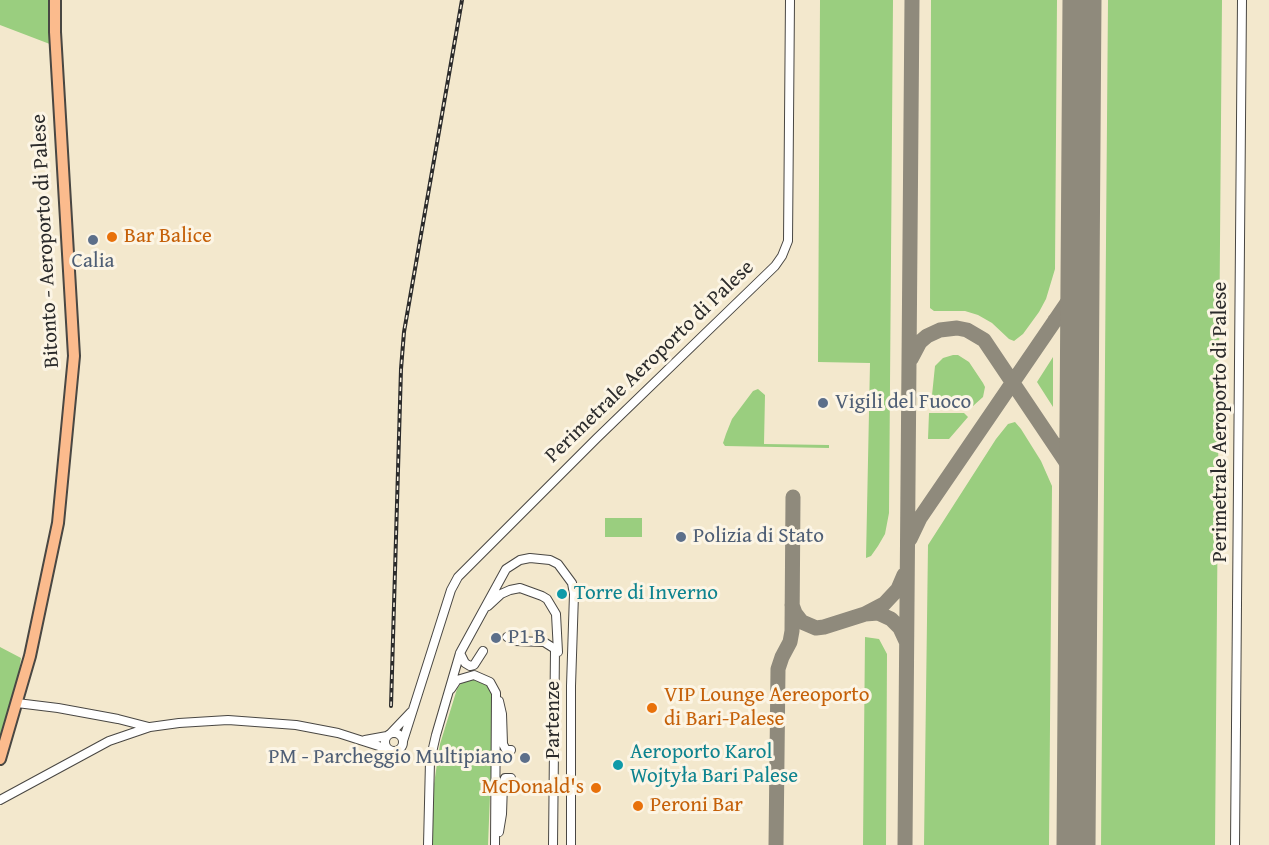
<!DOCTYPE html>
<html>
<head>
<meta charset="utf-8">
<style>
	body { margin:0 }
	canvas { display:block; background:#f3e8cd }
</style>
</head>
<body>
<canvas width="1269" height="845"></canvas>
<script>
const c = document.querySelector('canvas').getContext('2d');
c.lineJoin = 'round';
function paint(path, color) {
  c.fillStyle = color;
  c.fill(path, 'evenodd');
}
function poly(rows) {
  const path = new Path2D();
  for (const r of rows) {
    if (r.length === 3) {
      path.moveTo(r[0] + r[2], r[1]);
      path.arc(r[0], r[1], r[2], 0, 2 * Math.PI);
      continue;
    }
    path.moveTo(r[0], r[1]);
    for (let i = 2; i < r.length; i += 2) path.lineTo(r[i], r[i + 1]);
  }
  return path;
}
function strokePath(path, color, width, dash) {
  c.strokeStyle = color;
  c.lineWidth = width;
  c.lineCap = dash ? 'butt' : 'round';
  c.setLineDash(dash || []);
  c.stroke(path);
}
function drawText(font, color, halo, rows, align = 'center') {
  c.font = font + ' "Gentium Book Plus",serif';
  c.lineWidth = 6;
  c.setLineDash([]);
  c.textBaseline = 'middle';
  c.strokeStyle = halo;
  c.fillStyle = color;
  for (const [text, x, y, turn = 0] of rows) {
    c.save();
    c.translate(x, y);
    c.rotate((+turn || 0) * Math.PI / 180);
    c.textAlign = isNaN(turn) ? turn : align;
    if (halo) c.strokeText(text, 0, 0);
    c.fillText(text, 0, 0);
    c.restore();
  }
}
const green = poly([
	[0,0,53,0,55,46,0,25],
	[820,0,893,0,889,513,885,534,878,546,871,556,866,558,870,363,818,362],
	[931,0,1057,0,1055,269,1046,299,1039,312,1023,334,1014,341,1009,339,992,323,978,315,965,311,934,311,930,308],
	[1108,0,1222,0,1215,845,1101,845],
	[953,355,958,355,969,362,983,383,985,387,983,397,973,406,931,405,935,366,943,358],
	[1053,357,1053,407,1037,382],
	[758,389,765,395,764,444,829,445,829,448,725,446,723,443,726,434,732,419,753,391],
	[929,413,964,413,968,417,949,439,928,439],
	[1015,422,1021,429,1041,461,1052,486,1049,845,924,845,928,545,996,439,1008,424],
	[605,518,642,518,642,537,605,537],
	[865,637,879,639,887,654,886,845,863,845],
	[0,647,21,658,18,680,0,738],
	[472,678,484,680,494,695,488,845,432,845,434,784,440,744,457,689,462,682]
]);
const taxiway = poly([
	[1055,320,1068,317,1075,320,1080,332],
	[911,359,920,342,927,336,940,330,957,328,967,330,984,340,1070,468,1077,484,1078,495],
	[1055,445,1069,447,1075,443,1079,435],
	[910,539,920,518,1069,300,1075,291,1080,272],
	[792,605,795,613,802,622,816,628,824,627,865,614,884,604,898,589,904,575],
	[865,614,878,613,891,619,900,628,906,641],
	[776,845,778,669,782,657,790,642,792,631,793,497],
	[905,845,912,0]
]);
const runway = poly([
	[1076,845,1082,0]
]);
const minor = poly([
	[488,606,501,594,510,590,520,588,542,596,547,599,556,614,558,652],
	[507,637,514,641,544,642,555,649,553,845],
	[460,653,465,663,470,666,474,665,483,651],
	[451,689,457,680,474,675,490,682,496,693,495,845],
	[499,701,502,714,503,744,506,750,511,750],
	[17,703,58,708,118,719,149,727],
	[394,742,9],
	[391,733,411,712],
	[365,740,387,736],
	[403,741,451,590,458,577,597,438,775,266,782,256,788,241,790,0],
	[0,800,109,741,150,727,179,723,228,720,296,725,338,733,388,749],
	[499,832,502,814,503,784,505,778,511,778],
	[428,845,430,761,436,735,460,653,506,569,520,560,530,558,550,560,558,564,572,583,574,594,571,686,571,845],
	[1235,845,1242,0]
]);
const major = poly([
	[0,759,30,656,58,523,74,356,55,32,55,0]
]);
const rail = poly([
	[391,706,401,369,404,332,462,0]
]);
const markers = [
	[112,237,6,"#e8710a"],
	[93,240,6,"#5c6f8a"],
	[823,403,6,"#5c6f8a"],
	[681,537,6,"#5c6f8a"],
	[562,594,6,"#0f9aa8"],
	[496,638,6,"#5c6f8a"],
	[652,708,6,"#e8710a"],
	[525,758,6,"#5c6f8a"],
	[618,765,6,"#0f9aa8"],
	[596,788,6,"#e8710a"],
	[638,806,6,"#e8710a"]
];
const foodNames = [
	["Bar Balice",124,237],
	["VIP Lounge Aereoporto",664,696],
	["di Bari-Palese",664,720],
	["McDonald's",584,788,"right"],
	["Peroni Bar",650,806]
];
const streetNames = [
	["Bitonto - Aeroporto di Palese",46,241,-93],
	["Perimetrale Aeroporto di Palese",650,362,-44],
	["Perimetrale Aeroporto di Palese",1221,422,-90],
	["Partenze",554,720,-90]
];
const serviceNames = [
	["Calia",93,262,"center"],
	["Vigili del Fuoco",835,403],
	["Polizia di Stato",693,537],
	["P1 B",508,638],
	["PM - Parcheggio Multipiano",513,758,"right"]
];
const cultureNames = [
	["Torre di Inverno",574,594],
	["Aeroporto Karol",630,753],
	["Wojtyła Bari Palese",630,777]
];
paint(green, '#9ace7f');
strokePath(taxiway, '#8f8a7c', 15);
strokePath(runway, '#8f8a7c', 39);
strokePath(minor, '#494743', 10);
strokePath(major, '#494743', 14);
strokePath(minor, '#fff', 8);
strokePath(major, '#fbbb8d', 10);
strokePath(rail, '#2b2b2b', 4);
strokePath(rail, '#fcf5e5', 1.5, [4.5]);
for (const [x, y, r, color] of markers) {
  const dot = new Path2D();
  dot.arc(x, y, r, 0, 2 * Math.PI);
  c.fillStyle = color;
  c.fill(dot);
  strokePath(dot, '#fcf5e5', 2);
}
drawText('21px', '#c56008', '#fcf5e5', foodNames, 'left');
drawText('21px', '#2b2b2b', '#fcf5e5', streetNames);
drawText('21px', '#4e5e75', '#fcf5e5', serviceNames, 'left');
drawText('21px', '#0d838f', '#fcf5e5', cultureNames, 'left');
</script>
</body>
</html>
